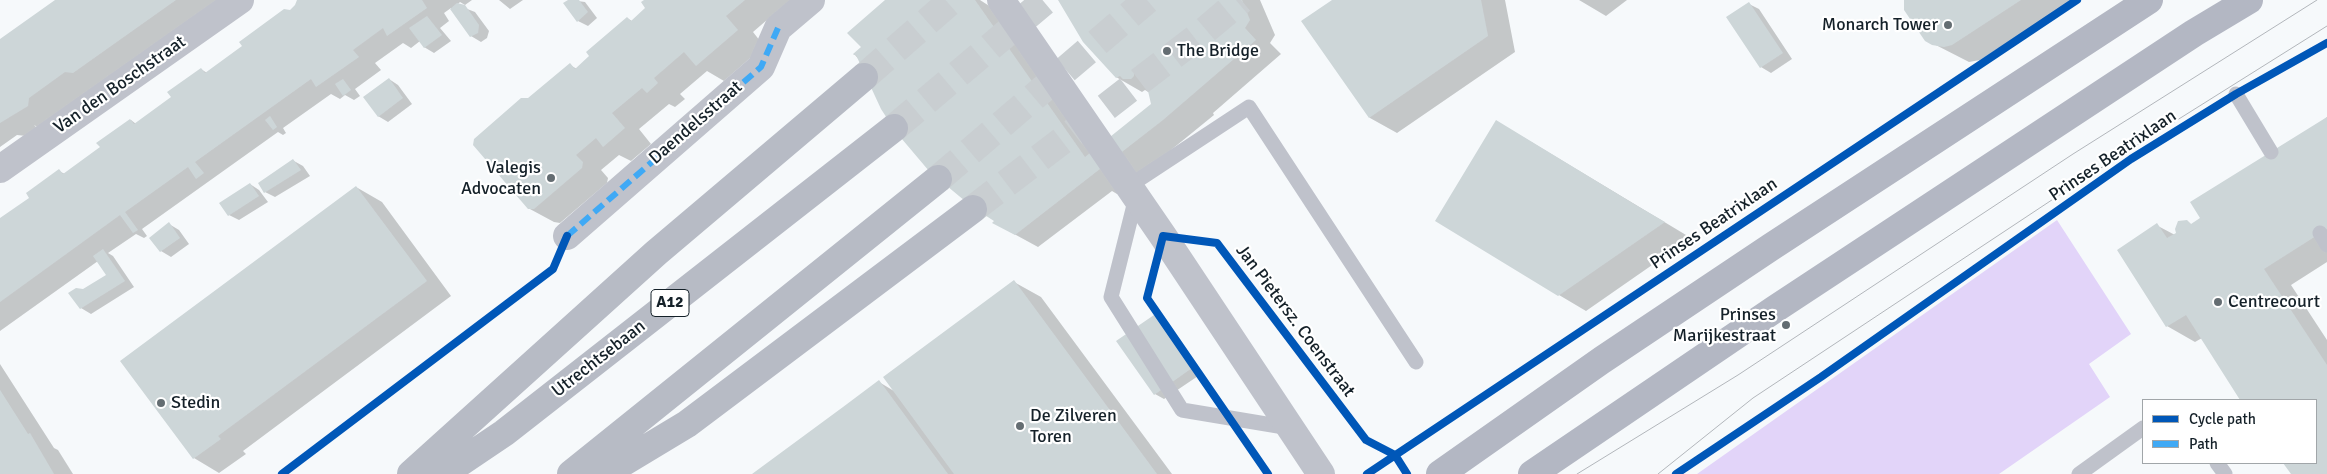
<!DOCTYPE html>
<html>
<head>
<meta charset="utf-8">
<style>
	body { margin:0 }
	#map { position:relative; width:2327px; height:474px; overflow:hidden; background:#f6f9fb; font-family:Signika,sans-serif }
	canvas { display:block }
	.legend { position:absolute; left:2142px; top:399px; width:175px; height:65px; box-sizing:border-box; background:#fff; border:1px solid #a1a6a9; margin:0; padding:6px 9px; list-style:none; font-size:15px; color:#152129 }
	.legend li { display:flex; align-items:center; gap:10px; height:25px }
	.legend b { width:25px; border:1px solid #a1a6a9 }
</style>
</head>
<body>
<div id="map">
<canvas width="2327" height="474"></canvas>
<ul class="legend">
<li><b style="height:6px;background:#0057b8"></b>Cycle path</li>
<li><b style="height:6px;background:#3fa9f5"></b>Path</li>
</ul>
</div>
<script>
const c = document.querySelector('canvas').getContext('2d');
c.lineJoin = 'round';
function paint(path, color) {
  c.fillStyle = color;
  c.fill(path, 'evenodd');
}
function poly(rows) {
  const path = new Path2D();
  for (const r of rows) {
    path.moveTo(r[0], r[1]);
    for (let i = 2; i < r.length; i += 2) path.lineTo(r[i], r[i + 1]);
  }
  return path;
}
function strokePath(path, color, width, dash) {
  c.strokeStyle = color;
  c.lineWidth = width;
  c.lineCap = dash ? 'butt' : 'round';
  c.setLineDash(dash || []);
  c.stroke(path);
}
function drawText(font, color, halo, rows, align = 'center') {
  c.font = font + ' Signika,sans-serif';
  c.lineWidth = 4.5;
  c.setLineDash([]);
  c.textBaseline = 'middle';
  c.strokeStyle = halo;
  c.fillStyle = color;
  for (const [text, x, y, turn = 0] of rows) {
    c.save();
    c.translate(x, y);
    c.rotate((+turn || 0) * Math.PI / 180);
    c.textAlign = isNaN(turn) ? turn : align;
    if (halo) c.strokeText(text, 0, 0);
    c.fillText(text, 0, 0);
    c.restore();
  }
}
const green = poly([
	[2057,220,2131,334,2089,364,2110,397,1999,474,1697,474]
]);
const shadow = poly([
	[57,0,224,0,43,130,34,125,37,128,26,136,17,135,0,147,0,41],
	[299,0,472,0,465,5,460,2,457,5,475,12,489,31,487,38,481,42,471,36,451,8,444,13,449,21,440,28,451,41,434,53,424,47,420,41,411,48,403,43,375,63,381,70,355,89,360,96,354,100,345,95,340,99,331,94,283,128,286,133,283,135,278,132,142,229,147,236,144,238,136,234,108,253,113,256,134,287,91,314,81,308,83,290,108,275,98,261,0,331,0,220,31,198,59,171,65,174,102,147,131,120,136,124,173,97,201,69,207,73,297,6],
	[499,0,523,0,510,9],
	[570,0,585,2,597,18,588,26,578,21],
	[646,0,796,0,782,7,753,32,764,46,724,81,707,71,680,94,685,99,675,107,669,104,639,129,651,144,631,161,619,155,601,170,608,178,607,183,560,223,554,222,528,208,528,99,570,65,577,69,627,18,632,21,647,8],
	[887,0,980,0,994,9,1093,152,1153,104,1150,93,1145,90,1142,92,1116,77,1060,0,1260,0,1275,35,1270,43,1281,54,1213,113,1214,115,1117,194,1112,191,1038,247,994,223,996,221,855,55,863,47],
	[1334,0,1505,0,1515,52,1397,133,1370,118,1303,21],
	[1579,0,1627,0,1606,16],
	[1905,0,2073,0,1980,60,1969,62,1926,40],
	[1749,4,1759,9,1792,59,1771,73,1761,67],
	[389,79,398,85,412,104,388,122,378,116],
	[2327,117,2327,262,2291,285,2327,340,2327,474,2293,474,2285,463,2316,463,2316,400,2242,400,2202,338,2195,342,2167,326,2158,226,2175,235,2187,221,2192,225],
	[1523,137,1691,238,1586,311,1559,295],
	[294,161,303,166,310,176,275,197,265,192],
	[250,184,259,190,268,202,239,220,229,215],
	[356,187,382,202,451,296,243,451,246,454,219,473,194,458,122,361],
	[169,224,179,230,189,244,171,257,161,251,151,238],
	[1014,282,1041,297,1172,474,754,474,879,382,894,391],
	[1154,316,1164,322,1201,374,1164,399,1155,394],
	[0,364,54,448,58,450,73,474,0,474]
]);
const building = poly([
	[55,0,176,0,73,73,65,72,29,98,28,106,0,123,0,39],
	[297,0,422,0,427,8,387,36,383,28,353,50,359,57,316,87,311,79,195,162,204,173,196,179,188,167,125,212,138,230,133,233,120,215,0,302,0,218,29,198,26,193,59,169,63,174,100,147,96,143,130,119,134,124,171,97,167,92,201,68,205,73,242,46,239,42,284,9,290,10,295,5],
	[568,0,579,0,588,12,577,22,563,3],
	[644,0,745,0,726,16,738,30,696,66,684,52,654,78,658,83,647,93,642,88,612,113,625,128,603,147,596,138,576,155,583,162,582,168,534,209,528,209,473,145,474,139,521,98,528,98,570,63,575,69,589,56,586,52,627,17,631,21,645,8,641,2],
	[885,0,975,0,1085,157,1151,104,1143,69,1134,71,1134,76,1131,79,1123,79,1120,76,1116,78,1083,42,1058,0,1242,0,1250,20,1245,28,1256,40,1163,120,1015,235,992,223,994,221,971,206,929,171,896,132,881,109,856,55,854,55,853,54,861,47,847,33],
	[1332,0,1481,0,1488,36,1369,118,1301,21],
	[1904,0,2021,0,1952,45,1944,47,1932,45,1925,41,1904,10],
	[1749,2,1783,53,1760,68,1726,17],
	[457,3,465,5,479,25,478,33,470,37,450,9],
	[427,16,442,35,424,48,409,28],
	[389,78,403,98,378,117,363,97],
	[343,79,351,90,343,96,335,84],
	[270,116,277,127,273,130,265,120],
	[2327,117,2327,229,2264,269,2327,365,2327,474,2291,474,2283,463,2316,463,2316,400,2240,400,2186,315,2166,327,2117,250,2157,223,2167,238,2176,233,2175,229,2178,221,2187,220,2191,224,2200,218,2190,202],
	[1496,120,1634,204,1665,222,1558,296,1435,221],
	[293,159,301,170,264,193,258,183],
	[250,183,259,196,228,216,219,203],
	[356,186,427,281,218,436,221,439,193,459,120,361],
	[169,222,180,238,160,252,149,238],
	[103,249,125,281,80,309,68,293,76,288,83,289,106,275,93,256],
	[1014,280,1157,474,954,474,883,377],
	[1154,315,1192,368,1154,395,1116,341],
	[879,380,948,474,752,474,843,407],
	[0,390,28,434,30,433,54,474,0,474]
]);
const primaryTunnel = poly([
	[864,77,952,0],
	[894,128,1046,0],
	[938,179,1147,0],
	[973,209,1196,38,1241,0]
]);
const lane = poly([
	[2236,94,2271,152],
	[1129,186,1249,107,1416,362],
	[1136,197,1111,297,1182,410,1290,428],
	[2320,233,2327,245],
	[2217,463,2225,474],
	[2079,474,2143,428]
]);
const street = poly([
	[1001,0,1163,236,1321,474],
	[0,169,240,0],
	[567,236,761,67,778,28,811,0]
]);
const secondary = poly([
	[1440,474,1602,360,1771,247,2149,0],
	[1532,474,1775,309,2194,33,2249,0]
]);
const primary = poly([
	[411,474,656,253,864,77],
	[443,474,504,433,894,128],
	[571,474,938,179],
	[604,474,687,424,973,209]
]);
const tram = poly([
	[1577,474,1738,375,2073,154,2317,0],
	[1658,474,1753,398,2088,176,2327,26]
]);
const quiet = poly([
	[567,236,761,67,778,28]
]);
const cycleway = poly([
	[282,474,553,269,567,236],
	[1268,474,1147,298,1163,236,1217,243,1366,440,1395,455,1407,474],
	[1367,474,2077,0],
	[1676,474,1821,377,2131,159,2236,94,2327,43]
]);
const markers = [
	[1948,25,5,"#646d72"],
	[1167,51,5,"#646d72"],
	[551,178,5,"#646d72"],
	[2218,302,5,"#646d72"],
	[1786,325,5,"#646d72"],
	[161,403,5,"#646d72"],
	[1020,426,5,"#646d72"]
];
const shields = [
	[670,303,38]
];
const shieldNames = [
	["A12",670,303]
];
const poiNames = [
	["Monarch Tower",1938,25,"right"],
	["The Bridge",1177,51],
	["Valegis",541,168,"right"],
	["Advocaten",541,189,"right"],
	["Centrecourt",2228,302],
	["Prinses",1776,315,"right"],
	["Marijkestraat",1776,336,"right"],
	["Stedin",171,403],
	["De Zilveren",1030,416],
	["Toren",1030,437]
];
const streetNames = [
	["Van den Boschstraat",120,85,-35],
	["Daendelsstraat",696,123,-41],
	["Prinses Beatrixlaan",2113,156,-34],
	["Prinses Beatrixlaan",1714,224,-34],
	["Jan Pietersz. Coenstraat",1295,321,53],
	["Utrechtsebaan",599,359,-38]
];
paint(green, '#e2d4f9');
paint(shadow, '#0003');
paint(building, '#cdd6d8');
strokePath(primaryTunnel, '#c9ced1', 28, [28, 14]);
strokePath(lane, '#bfc2cb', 15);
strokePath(street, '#bfc2cb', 28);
strokePath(secondary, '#b3b7c3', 28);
strokePath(primary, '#b7bbc5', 28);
strokePath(tram, '#b2b6bb', 1);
strokePath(quiet, '#3fa9f5', 6, [12, 6]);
strokePath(cycleway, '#0057b8', 8);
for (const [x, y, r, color] of markers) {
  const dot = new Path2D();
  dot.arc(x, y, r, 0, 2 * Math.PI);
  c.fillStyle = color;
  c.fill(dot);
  strokePath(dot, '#fff', 2);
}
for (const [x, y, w] of shields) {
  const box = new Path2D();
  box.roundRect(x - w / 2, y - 13.5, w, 27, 4);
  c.fillStyle = '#fff';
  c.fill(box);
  strokePath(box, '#152129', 1);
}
drawText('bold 16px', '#152129', null, shieldNames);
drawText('18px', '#152129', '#fff', poiNames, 'left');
drawText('18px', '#152129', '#fff', streetNames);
</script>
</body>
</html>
